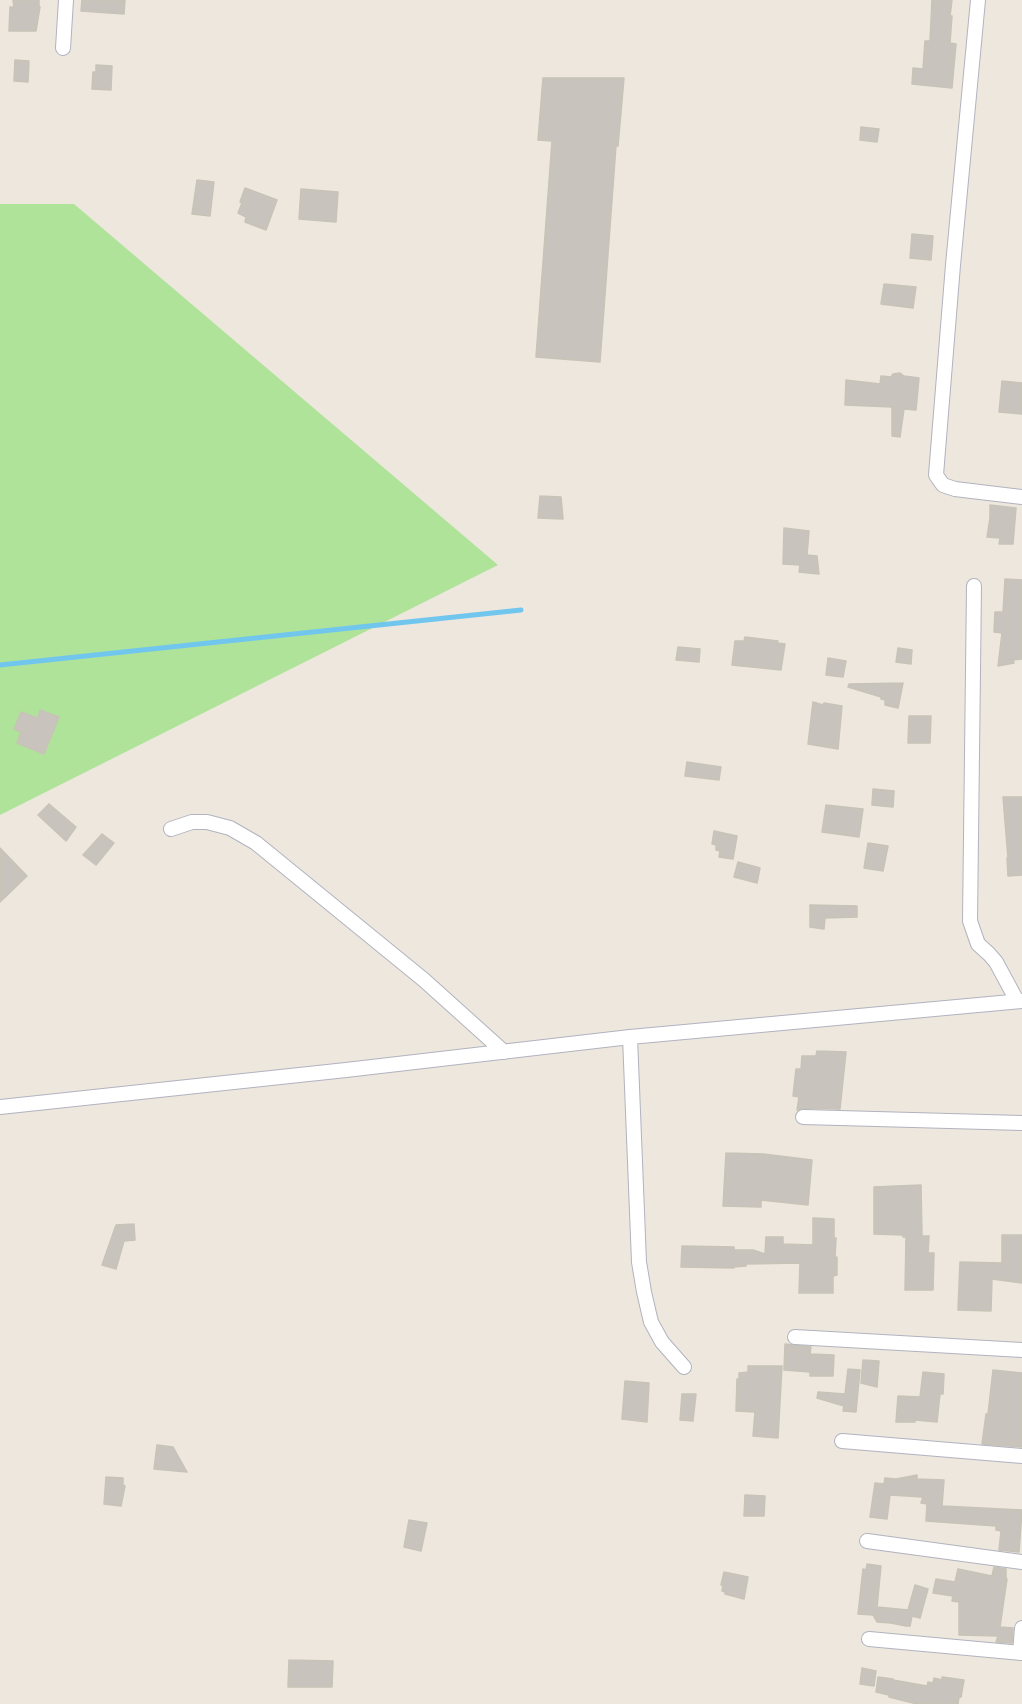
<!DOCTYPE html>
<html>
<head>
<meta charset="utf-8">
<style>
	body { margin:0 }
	canvas { display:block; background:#ede7dd }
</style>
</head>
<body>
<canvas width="1022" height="1704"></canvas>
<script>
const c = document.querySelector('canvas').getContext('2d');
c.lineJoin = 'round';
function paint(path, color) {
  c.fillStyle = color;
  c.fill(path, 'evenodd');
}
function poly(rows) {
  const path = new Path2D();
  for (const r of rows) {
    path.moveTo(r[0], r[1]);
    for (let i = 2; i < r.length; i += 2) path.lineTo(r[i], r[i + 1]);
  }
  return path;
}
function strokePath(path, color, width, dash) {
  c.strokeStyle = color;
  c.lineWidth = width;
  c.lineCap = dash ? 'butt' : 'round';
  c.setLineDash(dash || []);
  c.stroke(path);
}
const green = poly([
	[0,204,74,204,498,565,0,815]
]);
const stream = poly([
	[0,665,521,610]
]);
const building = poly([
	[13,0,39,0,39,7,40,7,36,31,9,31,10,7,14,7,13,0],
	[82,0,125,0,124,14,81,11,82,0],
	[932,0,952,0,950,16,952,16,950,43,956,44,952,88,912,84,913,68,923,69,925,41,930,41,932,0],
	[15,60,29,61,28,82,14,81,15,60],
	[96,65,112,66,111,90,92,89,93,72,96,72,96,65],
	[543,78,624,78,618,146,616,146,600,362,536,357,552,141,538,140,543,78],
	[861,127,879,129,877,142,860,140,861,127],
	[197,180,214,182,210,216,192,214,197,180],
	[245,188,277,200,266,230,245,222,246,217,238,213,242,203,240,202,245,188],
	[301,189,338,192,336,222,299,219,301,189],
	[912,234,933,236,931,260,910,258,912,234],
	[884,284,916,287,913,308,881,304,884,284],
	[900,373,904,376,919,378,916,410,904,409,900,437,892,436,892,407,845,405,846,380,880,384,881,376,891,377,893,374,900,373],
	[1002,381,1022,383,1022,414,999,412,1002,381],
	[540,496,561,497,563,519,538,518,540,496],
	[990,505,1016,508,1013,544,999,544,1000,538,987,537,990,518,990,505],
	[784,528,809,531,807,555,817,556,819,574,799,572,800,565,783,564,784,528],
	[1005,579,1022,580,1022,659,1013,660,1014,663,998,666,1002,633,994,632,995,612,1003,612,1005,579],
	[745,637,778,641,777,643,785,644,781,670,732,665,735,641,744,641,745,637],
	[678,647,700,649,699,662,676,660,678,647],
	[898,648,912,650,911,664,896,662,898,648],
	[828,658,846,661,843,677,826,675,828,658],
	[903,683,898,708,885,705,885,700,881,699,881,697,848,687,849,684,903,683],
	[813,702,823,705,824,703,842,706,838,749,808,744,813,702],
	[40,710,59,717,44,754,17,743,21,732,14,729,21,712,38,718,40,710],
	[909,716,931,716,930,743,908,743,909,716],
	[687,762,721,767,719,780,685,776,687,762],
	[873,789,894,791,893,807,872,805,873,789],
	[1003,797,1022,797,1022,875,1008,876,1007,858,1008,858,1003,797],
	[49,804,76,827,66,841,38,815,49,804],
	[826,805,863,809,859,837,822,832,826,805],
	[714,831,737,836,733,859,719,857,720,851,716,850,716,845,712,844,714,831],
	[102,834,114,843,96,865,83,855,102,834],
	[868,843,888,846,883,871,864,868,868,843],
	[0,848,27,876,0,902,0,848],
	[738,862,760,868,757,883,734,877,738,862],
	[810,905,857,906,857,917,825,918,824,929,810,927,810,905],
	[817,1051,846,1052,840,1109,803,1108,797,1110,799,1097,793,1096,796,1069,801,1069,802,1056,816,1056,817,1051],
	[726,1153,763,1154,812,1160,808,1205,761,1200,761,1207,723,1206,726,1153],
	[921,1185,922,1236,929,1236,928,1253,934,1253,933,1290,905,1290,906,1237,903,1237,903,1235,874,1234,874,1187,921,1185],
	[813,1218,834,1219,834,1238,836,1238,835,1258,837,1257,837,1275,833,1276,833,1293,799,1293,800,1263,746,1264,746,1266,734,1267,734,1268,681,1267,682,1246,734,1247,734,1250,753,1250,765,1254,766,1237,783,1237,783,1244,813,1245,813,1218],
	[134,1224,135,1240,124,1241,116,1269,102,1265,116,1225,134,1224],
	[1002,1235,1022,1235,1022,1283,992,1279,991,1311,958,1310,960,1262,1002,1263,1002,1235],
	[785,1344,811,1347,810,1354,834,1355,833,1376,810,1376,810,1372,784,1370,785,1344],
	[863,1360,879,1361,877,1387,861,1383,863,1360],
	[748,1366,782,1366,778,1438,753,1436,755,1412,736,1411,737,1379,739,1379,739,1373,748,1372,748,1366],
	[848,1369,860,1370,856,1412,843,1411,844,1406,817,1398,818,1392,845,1394,848,1369],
	[993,1370,1022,1373,1022,1447,982,1444,986,1414,988,1414,993,1370],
	[923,1372,944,1374,943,1394,940,1394,937,1422,915,1420,915,1422,896,1422,898,1396,920,1397,923,1372],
	[625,1381,649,1383,647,1422,622,1419,625,1381],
	[682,1394,696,1394,693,1421,680,1420,682,1394],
	[157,1445,173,1447,187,1472,154,1469,157,1445],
	[917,1475,917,1479,944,1480,942,1506,1022,1510,1019,1552,999,1550,1001,1531,996,1530,996,1526,926,1521,927,1504,921,1503,923,1497,890,1495,887,1519,870,1517,875,1483,884,1484,885,1478,896,1479,917,1475],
	[106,1477,123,1478,123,1485,125,1486,121,1506,104,1504,106,1477],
	[745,1495,765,1496,764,1516,744,1516,745,1495],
	[409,1520,427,1523,421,1551,404,1547,409,1520],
	[867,1564,881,1566,877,1607,908,1610,915,1585,928,1589,920,1618,912,1616,910,1626,906,1626,891,1623,877,1622,873,1615,858,1614,863,1569,866,1570,867,1564],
	[994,1567,1006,1569,1006,1579,1007,1579,1000,1627,1013,1628,1012,1643,996,1642,998,1636,959,1635,959,1602,952,1601,953,1596,933,1593,936,1579,955,1582,958,1569,992,1576,994,1567],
	[724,1572,748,1577,744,1599,725,1594,725,1592,722,1591,723,1585,721,1585,724,1572],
	[289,1660,333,1661,332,1687,288,1687,289,1660],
	[862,1668,876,1671,874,1686,860,1684,862,1668],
	[878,1677,893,1679,893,1680,927,1686,928,1682,933,1683,934,1678,942,1680,942,1677,964,1680,961,1697,959,1697,958,1704,917,1704,889,1697,889,1695,876,1692,878,1677]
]);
const street = poly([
	[978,0,953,265,936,475,943,485,955,489,1022,497],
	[63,48,66,0],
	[974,586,970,921,978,944,989,954,996,962,1017,1001],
	[171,829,192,822,207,822,230,828,256,843,424,980,504,1052],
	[630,1037,639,1262,644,1292,651,1322,662,1342,684,1367],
	[0,1107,346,1070,630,1037,1022,1001],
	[803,1117,1022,1123],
	[795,1337,1022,1350],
	[842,1441,1022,1456],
	[867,1541,1022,1562],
	[869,1639,1022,1653],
	[1020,1653,1022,1628]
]);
paint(green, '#afe39a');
strokePath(stream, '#71c6ee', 5);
paint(building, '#c8c4bd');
strokePath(building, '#c8c3b7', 1.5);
strokePath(street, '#b1b3bf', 16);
strokePath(street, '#fff', 14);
</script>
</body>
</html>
